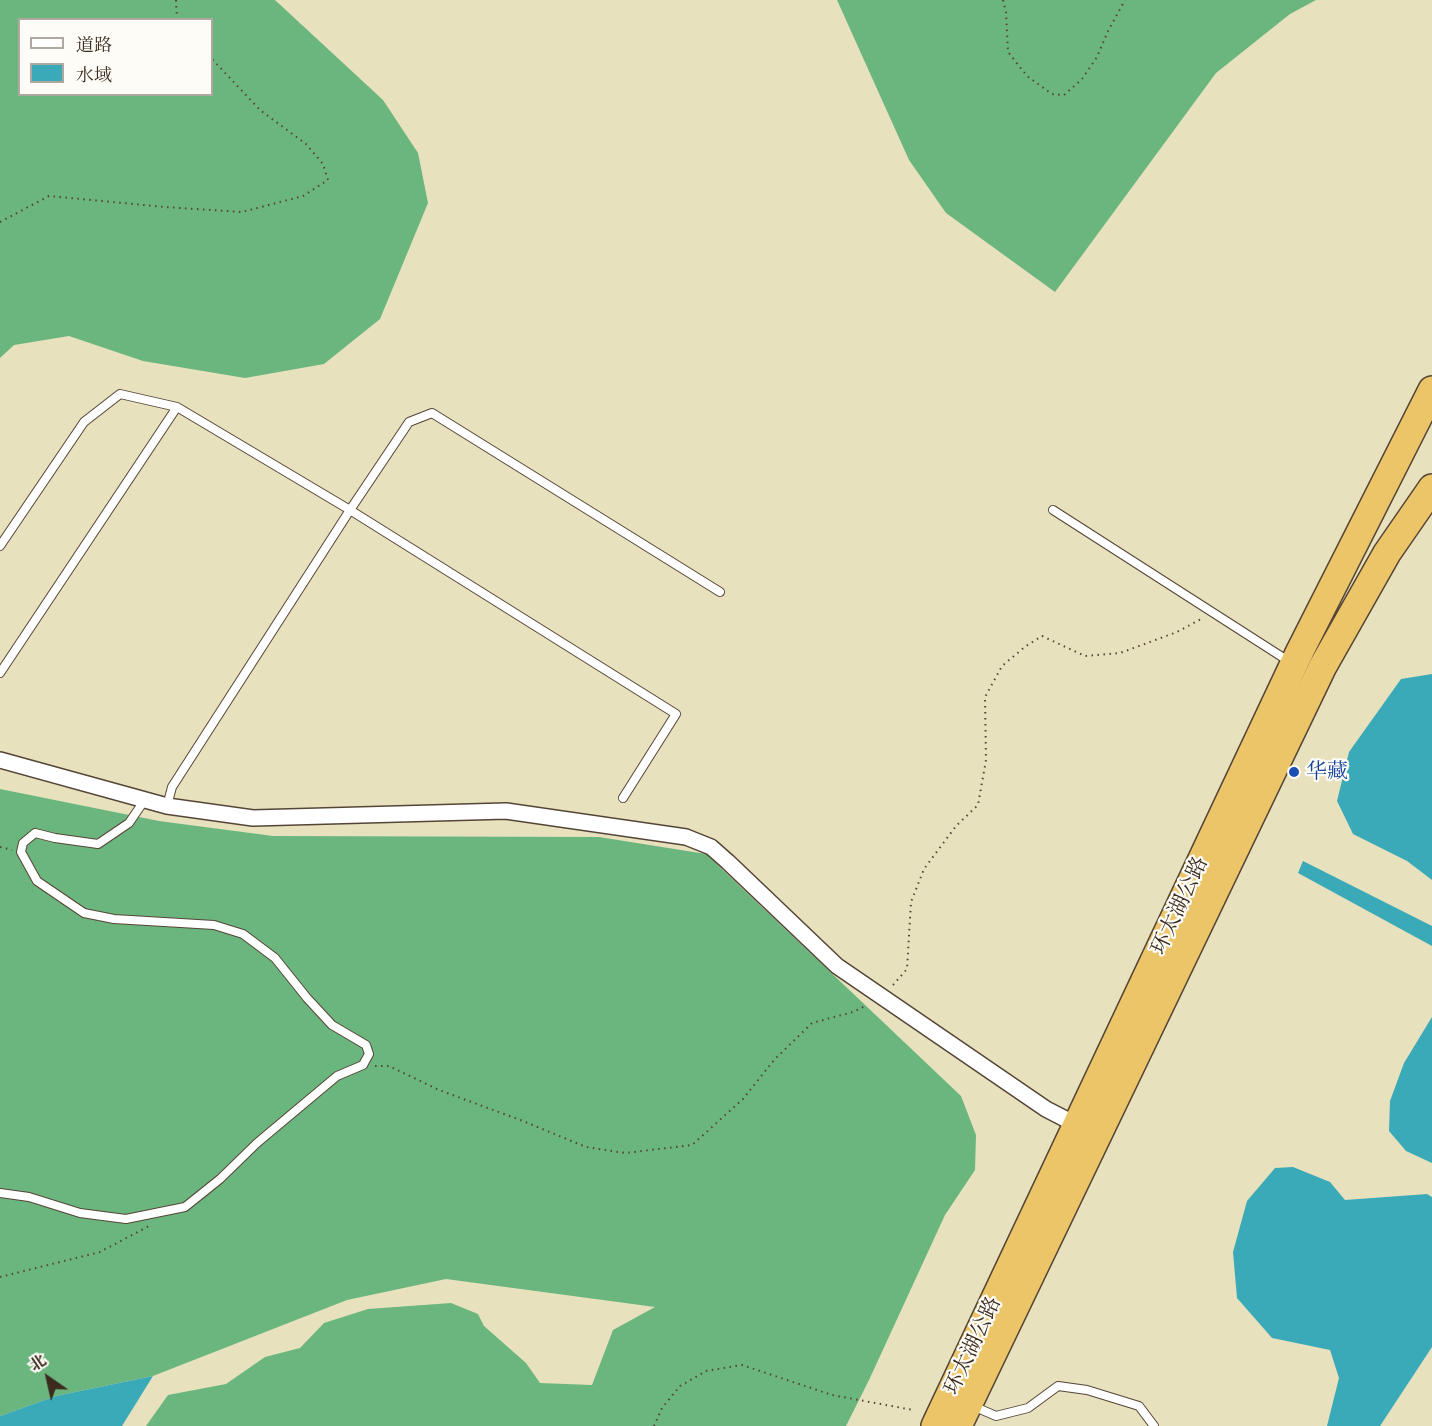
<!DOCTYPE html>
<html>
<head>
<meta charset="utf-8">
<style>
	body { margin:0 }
	#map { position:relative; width:1432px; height:1426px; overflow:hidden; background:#e7e1bd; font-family:"EB Garamond","Noto Serif SC",serif }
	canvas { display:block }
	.legend { position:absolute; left:18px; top:18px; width:195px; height:78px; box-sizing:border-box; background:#fdfcf7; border:2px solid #afa8a0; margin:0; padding:8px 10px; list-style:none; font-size:18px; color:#3b2a1e }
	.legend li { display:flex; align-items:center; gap:12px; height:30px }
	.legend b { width:30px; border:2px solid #afa8a0 }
	.north { position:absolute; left:18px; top:1348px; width:60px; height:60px; -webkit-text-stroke:4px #fdfcf7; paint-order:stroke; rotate:326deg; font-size:16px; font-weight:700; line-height:24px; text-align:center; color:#3b2a1e }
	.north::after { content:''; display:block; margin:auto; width:21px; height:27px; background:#3b2a1e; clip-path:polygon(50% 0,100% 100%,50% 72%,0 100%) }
</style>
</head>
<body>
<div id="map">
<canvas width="1432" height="1426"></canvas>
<ul class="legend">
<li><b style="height:8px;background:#fff"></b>道路</li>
<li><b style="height:16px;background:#3baab8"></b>水域</li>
</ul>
<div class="north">北</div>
</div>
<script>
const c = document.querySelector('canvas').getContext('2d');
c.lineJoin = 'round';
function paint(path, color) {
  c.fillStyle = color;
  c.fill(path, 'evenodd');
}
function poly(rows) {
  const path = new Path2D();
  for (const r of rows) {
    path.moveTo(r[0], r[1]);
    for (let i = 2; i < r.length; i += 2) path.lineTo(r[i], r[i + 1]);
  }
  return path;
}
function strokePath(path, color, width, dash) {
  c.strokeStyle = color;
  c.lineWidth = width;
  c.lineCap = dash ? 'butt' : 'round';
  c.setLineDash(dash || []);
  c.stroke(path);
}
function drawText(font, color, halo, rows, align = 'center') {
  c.font = font + ' "EB Garamond","Noto Serif SC",serif';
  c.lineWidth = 4.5;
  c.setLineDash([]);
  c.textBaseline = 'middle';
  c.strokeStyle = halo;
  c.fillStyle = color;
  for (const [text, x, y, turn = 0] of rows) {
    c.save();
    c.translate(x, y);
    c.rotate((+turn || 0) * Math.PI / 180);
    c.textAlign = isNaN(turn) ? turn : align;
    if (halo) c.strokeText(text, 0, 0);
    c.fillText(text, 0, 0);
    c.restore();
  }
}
const forest = poly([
	[0,0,275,0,383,100,418,153,428,203,380,319,324,364,245,378,143,361,69,336,14,345,0,358],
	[20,20,212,20,212,94,20,94],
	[837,0,1316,0,1290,14,1216,73,1055,292,946,213,909,160],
	[0,789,159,821,273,836,599,837,706,854,961,1096,976,1135,975,1170,945,1215,869,1380,846,1426,146,1426,168,1395,226,1384,265,1357,300,1348,324,1323,368,1309,451,1303,478,1314,484,1326,526,1363,540,1383,592,1385,613,1330,655,1307,446,1279,347,1300,153,1376,56,1396,0,1416]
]);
const water = poly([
	[1432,674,1432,880,1407,861,1353,834,1337,801,1349,752,1401,679],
	[1303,861,1432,926,1432,946,1298,873],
	[1432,1017,1432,1163,1406,1151,1389,1131,1390,1101,1404,1063],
	[1293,1167,1330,1182,1345,1200,1427,1194,1432,1197,1432,1347,1380,1426,1327,1426,1339,1378,1330,1350,1272,1338,1237,1298,1233,1252,1247,1201,1275,1168],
	[153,1376,122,1426,0,1426,0,1416,56,1396]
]);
const path = poly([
	[176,0,177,20],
	[1003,0,1006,12,1008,52,1027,76,1052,94,1064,95,1082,79,1097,57,1108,31,1125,0],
	[0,222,49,196,165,207,242,212,303,196,328,180,323,164,306,144,260,110,212,59],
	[0,847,12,850],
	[893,985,907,969,911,902,924,869,956,826,978,805,986,760,985,697,1002,666,1026,646,1042,636,1085,656,1120,653,1177,632,1201,619],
	[375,1066,389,1066,439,1090,523,1121,586,1147,625,1153,692,1145,743,1099,774,1060,812,1023,853,1012,867,1005],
	[0,1277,100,1252,149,1226],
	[654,1426,662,1408,680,1386,706,1371,742,1365,832,1395,913,1410]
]);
const lane = poly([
	[177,407,350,510,676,714,623,798],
	[1053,510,1290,662],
	[0,546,84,422,120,394,177,407,0,673],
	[167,806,172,787,350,510,409,422,432,413,720,592],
	[0,1193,29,1197,80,1213,126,1219,185,1207,220,1179,257,1143,337,1076,363,1065,369,1054,366,1045,332,1025,307,998,275,958,243,934,214,925,114,919,84,913,37,881,21,852,23,843,35,833,55,838,98,844,129,823,144,801],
	[973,1406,996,1416,1028,1408,1058,1386,1087,1390,1139,1406,1154,1426]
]);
const street = poly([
	[0,760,167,806,253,818,506,811,686,837,711,847,728,862,837,966,1046,1109,1077,1125]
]);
const highway = poly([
	[935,1426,1300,651,1432,390],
	[958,1426,1323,666,1387,553,1432,488]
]);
const markers = [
	[1294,772,6,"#1a4fb4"]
];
const transitNames = [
	["华藏",1306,772]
];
const streetNames = [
	["环太湖公路",1180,906,-65],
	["环太湖公路",973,1346,-65]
];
paint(forest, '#6bb67f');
paint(water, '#3baab8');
strokePath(lane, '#554536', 10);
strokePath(street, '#554536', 18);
strokePath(highway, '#554536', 30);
strokePath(path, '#554536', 2, [1.5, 4.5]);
strokePath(lane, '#fff', 8);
strokePath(street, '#fff', 15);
strokePath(highway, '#edc569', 27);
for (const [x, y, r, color] of markers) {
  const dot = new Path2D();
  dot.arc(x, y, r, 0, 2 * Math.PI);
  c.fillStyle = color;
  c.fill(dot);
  strokePath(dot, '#fdfcf7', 2);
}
drawText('21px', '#164399', '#fdfcf7', transitNames, 'left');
drawText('21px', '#3b2a1e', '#fdfcf7', streetNames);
</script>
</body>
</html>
